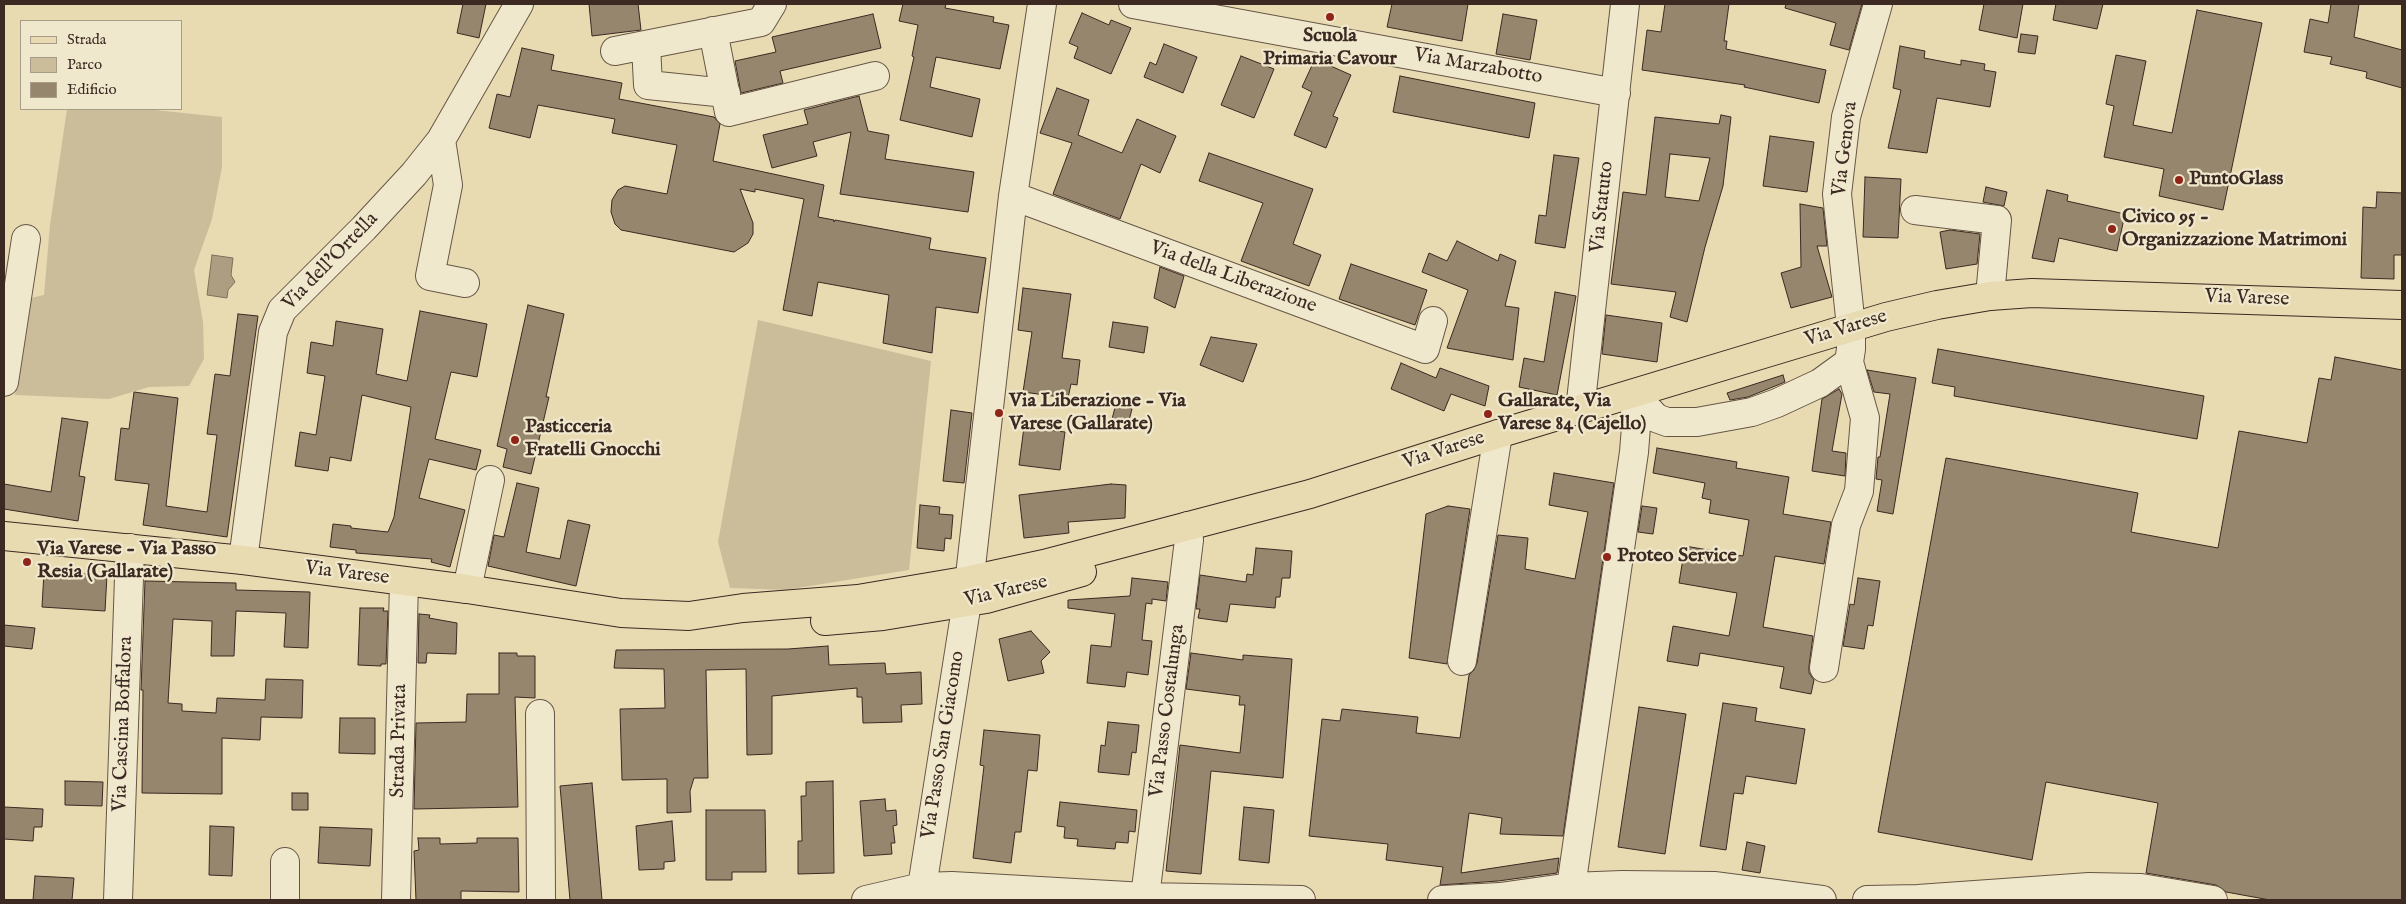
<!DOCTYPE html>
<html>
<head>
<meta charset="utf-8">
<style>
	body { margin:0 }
	#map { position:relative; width:2406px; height:904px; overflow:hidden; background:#e8dbb2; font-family:"IM FELL English",serif }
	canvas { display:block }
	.frame { position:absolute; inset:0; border:5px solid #3b2922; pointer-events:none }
	.legend { position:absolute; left:20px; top:20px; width:162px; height:90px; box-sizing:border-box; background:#f0e8cd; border:1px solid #a89c89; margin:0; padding:6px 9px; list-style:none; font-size:15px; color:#3b2922 }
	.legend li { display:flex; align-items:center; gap:10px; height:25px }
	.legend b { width:25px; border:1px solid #a89c89 }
</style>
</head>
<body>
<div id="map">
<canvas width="2406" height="904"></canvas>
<div class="frame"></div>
<ul class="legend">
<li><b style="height:6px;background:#e8dbb2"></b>Strada</li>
<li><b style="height:14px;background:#cbbd9a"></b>Parco</li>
<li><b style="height:14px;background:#95866d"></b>Edificio</li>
</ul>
</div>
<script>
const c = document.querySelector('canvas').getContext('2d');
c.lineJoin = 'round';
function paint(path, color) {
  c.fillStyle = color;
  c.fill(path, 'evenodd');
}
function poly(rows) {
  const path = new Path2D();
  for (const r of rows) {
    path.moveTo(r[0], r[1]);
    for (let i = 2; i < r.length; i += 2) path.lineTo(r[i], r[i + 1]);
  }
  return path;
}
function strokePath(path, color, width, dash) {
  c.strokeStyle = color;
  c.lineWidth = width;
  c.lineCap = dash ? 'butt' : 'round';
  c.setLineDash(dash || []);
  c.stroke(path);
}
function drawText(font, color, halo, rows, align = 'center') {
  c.font = font + ' "IM FELL English",serif';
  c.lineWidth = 4.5;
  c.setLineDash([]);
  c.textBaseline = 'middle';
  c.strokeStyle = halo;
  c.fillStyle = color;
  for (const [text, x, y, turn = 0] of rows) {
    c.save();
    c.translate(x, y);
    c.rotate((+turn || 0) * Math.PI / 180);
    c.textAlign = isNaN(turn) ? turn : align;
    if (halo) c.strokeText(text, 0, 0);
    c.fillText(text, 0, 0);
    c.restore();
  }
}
const green = poly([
	[67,109,145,109,222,117,222,167,212,219,194,270,203,322,204,359,189,386,149,387,109,399,15,395,26,299,44,295,50,225],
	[758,320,931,361,909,570,785,590,730,588,718,542]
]);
const water = poly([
	[212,255,233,258,231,275,235,282,228,290,227,298,207,295,212,255]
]);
const building = poly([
	[463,4,486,4,479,38,457,33,463,4],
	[589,4,638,4,641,30,592,36,589,4],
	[903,4,946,4,945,8,994,17,993,22,1009,25,1000,69,936,57,930,87,980,99,972,137,900,120,914,57,912,56,918,25,899,21,903,4],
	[1392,4,1468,4,1462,41,1387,27,1392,4],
	[1665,4,1729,4,1724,41,1727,41,1726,49,1826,70,1819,103,1744,87,1745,85,1642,70,1647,30,1661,32,1665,4],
	[1786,4,1862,4,1849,50,1830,45,1836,23,1785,8,1786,4],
	[1984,4,2023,4,2017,38,1979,30,1984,4],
	[2056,4,2103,4,2097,29,2053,20,2056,4],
	[2331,4,2359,4,2354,37,2402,50,2402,88,2366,78,2367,72,2330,64,2332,57,2304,52,2310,19,2328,23,2331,4],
	[2197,10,2262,23,2223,210,2159,196,2164,169,2104,157,2114,106,2106,104,2116,55,2146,61,2133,125,2172,133,2197,10],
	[1082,13,1109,25,1111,20,1131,28,1111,74,1074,58,1078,47,1069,43,1082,13],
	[873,14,881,48,780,71,783,83,741,93,735,61,776,52,772,37,873,14],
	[1503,14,1537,20,1530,60,1496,54,1503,14],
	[2021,34,2038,36,2035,54,2018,52,2021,34],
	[1164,44,1197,57,1183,93,1144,77,1150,62,1156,65,1164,44],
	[1900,46,1925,51,1924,58,1961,65,1961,60,1985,64,1984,70,1996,72,1990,107,1937,98,1927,153,1888,148,1901,90,1893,88,1900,46],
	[522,48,554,55,551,70,622,83,619,99,714,117,720,124,713,161,824,185,818,217,834,220,834,222,835,220,931,238,929,249,986,258,978,313,936,307,932,353,883,343,889,295,818,282,812,316,783,310,804,199,755,189,755,192,740,189,753,223,753,234,748,243,734,252,621,230,615,224,611,212,612,200,618,190,625,186,667,194,677,145,612,133,615,119,538,105,530,138,489,128,497,94,510,97,522,48],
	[1241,56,1274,69,1254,118,1221,105,1241,56],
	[1315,59,1351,75,1333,116,1338,118,1326,148,1294,135,1312,92,1302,87,1315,59],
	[1400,76,1535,103,1529,138,1393,112,1400,76],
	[1057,88,1089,100,1078,135,1122,153,1137,119,1176,136,1160,173,1141,164,1120,219,1053,194,1072,143,1040,133,1057,88],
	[859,96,868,131,889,135,885,159,974,172,968,212,840,194,851,132,813,142,817,156,772,168,763,135,808,124,804,110,859,96],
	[1721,115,1731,117,1723,186,1705,247,1687,322,1670,317,1676,292,1611,284,1623,192,1646,195,1655,117,1719,124,1721,115],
	[1670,154,1710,158,1699,201,1665,197,1670,154],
	[1770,136,1814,142,1807,192,1763,186,1770,136],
	[1209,153,1313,189,1293,244,1321,255,1309,286,1241,261,1263,203,1199,181,1209,153],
	[1554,155,1579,158,1565,248,1535,243,1539,215,1546,216,1554,155],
	[1865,177,1901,179,1898,238,1863,237,1865,177],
	[1986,187,2007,192,2004,206,1983,202,1986,187],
	[2047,190,2068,195,2067,201,2125,214,2117,251,2059,238,2054,262,2032,258,2047,190],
	[2377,192,2402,193,2402,255,2394,255,2394,279,2361,278,2363,207,2376,208,2377,192],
	[1800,204,1823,208,1827,246,1817,246,1832,297,1791,308,1781,273,1801,267,1800,204],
	[1950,230,1980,234,1977,264,1946,269,1940,232,1950,230],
	[1457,241,1498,261,1500,254,1516,261,1505,306,1519,308,1513,360,1447,348,1468,290,1422,272,1429,253,1447,261,1457,241],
	[1351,264,1427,290,1415,325,1339,299,1351,264],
	[1160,267,1184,276,1175,308,1154,298,1160,267],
	[1023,288,1071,294,1062,358,1080,360,1077,385,1071,384,1068,398,1023,392,1032,332,1018,330,1023,288],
	[1555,292,1576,296,1557,395,1519,387,1524,358,1544,362,1555,292],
	[528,305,564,314,546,397,549,397,531,474,503,467,507,449,497,446,528,305],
	[420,311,487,324,477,377,451,372,435,439,481,450,476,470,429,459,419,498,465,510,450,567,431,562,432,559,356,553,356,550,330,547,333,524,351,526,351,528,388,532,394,517,411,407,362,395,351,461,330,457,328,471,295,466,300,432,316,435,325,376,307,373,311,342,333,346,336,321,383,329,376,374,407,381,420,311],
	[238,314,258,316,227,537,143,525,149,484,115,480,121,428,129,429,134,392,178,398,166,506,207,512,217,435,207,434,215,374,230,376,238,314],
	[1606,315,1662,323,1657,362,1602,354,1606,315],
	[1113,322,1148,327,1144,353,1109,347,1113,322],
	[1211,337,1257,344,1243,382,1200,365,1211,337],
	[1938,349,2204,396,2197,439,1954,396,1955,387,1932,383,1938,349],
	[2335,357,2402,370,2402,900,2270,900,2226,892,2216,885,2146,873,2158,803,2046,782,2032,860,1878,832,1946,458,2138,493,2131,532,2218,548,2239,431,2307,443,2319,378,2331,380,2335,357],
	[1401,363,1436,378,1440,368,1489,386,1485,406,1451,394,1444,411,1391,389,1401,363],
	[1867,370,1916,378,1893,514,1877,511,1882,480,1876,479,1878,457,1880,457,1890,394,1874,392,1867,370],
	[1783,375,1785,382,1748,397,1730,400,1727,393,1783,375],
	[1839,389,1842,394,1832,451,1846,453,1845,476,1812,471,1822,399,1839,389],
	[1116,404,1132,409,1128,424,1112,419,1116,404],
	[951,410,972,413,964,483,943,481,951,410],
	[62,418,88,422,79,476,85,477,78,521,4,509,4,484,51,492,62,418],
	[1024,427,1065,432,1060,470,1019,465,1024,427],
	[1657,448,1737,462,1736,468,1789,477,1783,514,1831,522,1824,564,1775,556,1763,627,1813,636,1809,666,1809,673,1814,680,1811,694,1780,688,1784,667,1700,653,1698,666,1667,661,1673,626,1729,636,1737,593,1679,583,1685,546,1743,556,1749,520,1709,513,1711,500,1702,498,1705,483,1653,473,1657,448],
	[1554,473,1614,483,1563,836,1500,834,1502,818,1469,813,1461,873,1559,858,1557,873,1498,881,1440,885,1443,867,1386,860,1388,844,1309,836,1322,719,1340,721,1342,709,1418,717,1416,733,1460,738,1469,675,1474,670,1477,663,1498,535,1528,538,1525,569,1575,579,1588,512,1549,505,1554,473],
	[517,483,539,488,526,552,560,559,568,520,590,525,576,586,488,566,494,535,504,537,517,483],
	[1111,484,1126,485,1125,518,1068,522,1069,533,1024,538,1019,495,1111,484],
	[920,505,940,507,939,514,953,515,951,539,945,538,944,551,917,548,920,505],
	[1448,506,1470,509,1447,664,1409,658,1426,514,1448,506],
	[1642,506,1657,508,1653,534,1638,532,1642,506],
	[1256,548,1292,551,1290,578,1282,578,1280,597,1276,597,1275,608,1230,604,1227,622,1198,618,1200,609,1196,609,1200,575,1246,582,1247,574,1253,575,1256,548],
	[44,572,107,575,105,611,42,607,44,572],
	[1132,578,1168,582,1166,601,1152,599,1152,604,1146,603,1142,640,1152,641,1148,675,1127,672,1125,687,1087,683,1091,645,1111,647,1115,614,1068,608,1068,600,1130,596,1132,578],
	[1858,578,1880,581,1873,626,1868,625,1864,649,1843,646,1850,604,1854,605,1858,578],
	[145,581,236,583,236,590,310,592,308,648,284,647,286,613,236,611,234,656,211,656,212,621,173,619,168,703,182,704,182,711,216,713,217,698,265,700,266,679,303,680,302,718,261,717,260,740,222,738,222,794,142,793,143,690,141,690,145,581],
	[360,608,384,608,383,611,388,611,386,664,381,664,381,666,358,665,360,608],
	[419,614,430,615,429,618,457,623,456,654,427,653,426,663,418,663,419,614],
	[4,625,35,628,32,649,4,646,4,625],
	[1031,631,1050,652,1041,661,1044,673,1008,681,999,639,1031,631],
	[828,646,829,665,885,663,886,674,921,672,922,704,901,705,902,722,863,723,862,697,857,697,857,688,772,696,772,754,747,755,746,669,706,670,708,778,694,778,690,791,691,812,667,813,667,779,622,780,620,709,665,708,664,669,614,668,616,650,788,649,828,646],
	[499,653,517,653,517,656,535,656,535,698,515,697,518,807,414,809,416,723,466,722,467,694,499,694,499,653],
	[1191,653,1243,660,1243,655,1292,659,1283,778,1211,771,1201,874,1166,871,1180,745,1240,753,1245,705,1239,705,1240,696,1186,689,1191,653],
	[1723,703,1757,708,1755,721,1805,729,1796,784,1746,776,1743,794,1734,793,1726,850,1700,846,1723,703],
	[1639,707,1686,714,1665,854,1618,847,1639,707],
	[340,718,375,718,375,754,339,753,340,718],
	[1108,722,1139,725,1136,753,1132,752,1129,775,1098,772,1101,745,1105,746,1108,722],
	[984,730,1040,735,1037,771,1028,770,1021,832,1015,832,1011,863,973,858,984,766,980,765,984,730],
	[65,781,103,782,102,806,65,805,65,781],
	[833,781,834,873,798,874,798,841,802,841,801,796,806,796,806,782,833,781],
	[592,783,602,900,570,900,560,786,592,783],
	[292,793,308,793,308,810,292,810,292,793],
	[885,799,886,811,896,810,897,825,893,826,895,843,891,843,892,854,864,856,860,801,885,799],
	[1060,802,1137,810,1135,832,1129,831,1128,843,1116,842,1115,849,1077,846,1078,839,1064,838,1065,827,1057,826,1060,802],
	[4,807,43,809,42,827,34,827,33,841,4,839,4,807],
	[1244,807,1274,810,1269,863,1239,860,1244,807],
	[706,810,765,810,766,872,732,872,732,880,706,880,706,810],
	[672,821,675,861,664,862,664,869,639,870,636,826,672,821],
	[210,826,234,827,232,876,209,875,210,826],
	[320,827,372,829,370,866,318,863,320,827],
	[418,838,440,838,440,844,477,843,477,838,518,838,519,892,461,891,461,900,416,900,414,851,419,850,418,838],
	[1747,842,1765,846,1760,873,1742,870,1747,842],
	[35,876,74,878,72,900,33,900,35,876]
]);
const minor = poly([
	[1133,4,1616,93],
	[713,31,729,112,875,76],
	[646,45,648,85,726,93],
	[615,51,761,22,772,4],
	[441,140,448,185,430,276,465,283],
	[1013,196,1425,349,1433,321],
	[1915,210,1997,220,1990,296],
	[4,382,26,239],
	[1634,394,1656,418,1667,422,1697,422,1752,412,1777,403,1820,383,1849,362,1851,349,1851,327,1837,194,1846,117,1878,4],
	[1580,410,1625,4],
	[243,560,273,332,282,310,364,228,414,174,441,140,519,4],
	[467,589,490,480],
	[1462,661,1498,434],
	[1824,668,1846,525,1859,491,1865,418,1849,362],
	[540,714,541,900],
	[922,887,967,602,1013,196,1042,4],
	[1571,887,1634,452,1636,427,1634,394],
	[1145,897,1189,540,1188,526],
	[118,900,130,548],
	[285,900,285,862],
	[396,900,404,582],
	[866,900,922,887,952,886,1145,897,1301,900],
	[1442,900,1500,897,1571,887,1622,885,1714,886,1822,900],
	[1867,900,1918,899,2089,887,2141,888,2213,900]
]);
const major = poly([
	[4,536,243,560,467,589,621,613,689,616,743,608,858,599,970,580,1044,564,1310,494,1498,434,1886,317,1937,305,1990,296,2032,293,2402,305],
	[825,621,883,616,986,599,1082,572]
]);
const markers = [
	[1330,17,5,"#8f2418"],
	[2179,180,5,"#8f2418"],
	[2112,229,5,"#8f2418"],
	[999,413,5,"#8f2418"],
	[1488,414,5,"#8f2418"],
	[515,440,5,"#8f2418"],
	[1607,557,5,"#8f2418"],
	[27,562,5,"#8f2418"]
];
const poiNames = [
	["Scuola",1330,37,"center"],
	["Primaria Cavour",1330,60,"center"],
	["PuntoGlass",2189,180],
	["Civico 95 -",2122,218],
	["Organizzazione Matrimoni",2122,241],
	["Via Liberazione - Via",1009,402],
	["Varese (Gallarate)",1009,425],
	["Gallarate, Via",1498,402],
	["Varese 84 (Cajello)",1498,425],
	["Pasticceria",525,428],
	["Fratelli Gnocchi",525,451],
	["Via Varese - Via Passo",37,550],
	["Resia (Gallarate)",37,573],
	["Proteo Service",1617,557]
];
const streetNames = [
	["Via Marzabotto",1478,67,10],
	["Via Genova",1846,149,-83],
	["Via Statuto",1603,207,-84],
	["Via dell'Ortella",331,262,-46],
	["Via della Liberazione",1233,278,20],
	["Via Varese",2247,299,2],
	["Via Varese",1846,329,-17],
	["Via Varese",1444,451,-18],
	["Via Varese",347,574,7],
	["Via Varese",1006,592,-13],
	["Via Passo Costalunga",1168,711,-83],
	["Via Cascina Boffalora",124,724,-88],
	["Strada Privata",400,741,-89],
	["Via Passo San Giacomo",944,745,-81]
];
paint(green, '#cbbd9a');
paint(water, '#ad9e81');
strokePath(water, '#7f6f5b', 1);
paint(building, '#95866d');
strokePath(building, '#3b2922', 1);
strokePath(minor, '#665646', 30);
strokePath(major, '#3b2922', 30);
strokePath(minor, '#f0e8cd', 28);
strokePath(major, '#e8dbb2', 28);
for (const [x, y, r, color] of markers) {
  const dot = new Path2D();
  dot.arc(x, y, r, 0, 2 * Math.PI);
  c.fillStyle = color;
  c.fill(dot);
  strokePath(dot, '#f0e8cd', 2);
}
drawText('bold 20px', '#3b2922', '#f0e8cd', poiNames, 'left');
drawText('20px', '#3b2922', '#f0e8cd', streetNames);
</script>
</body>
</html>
